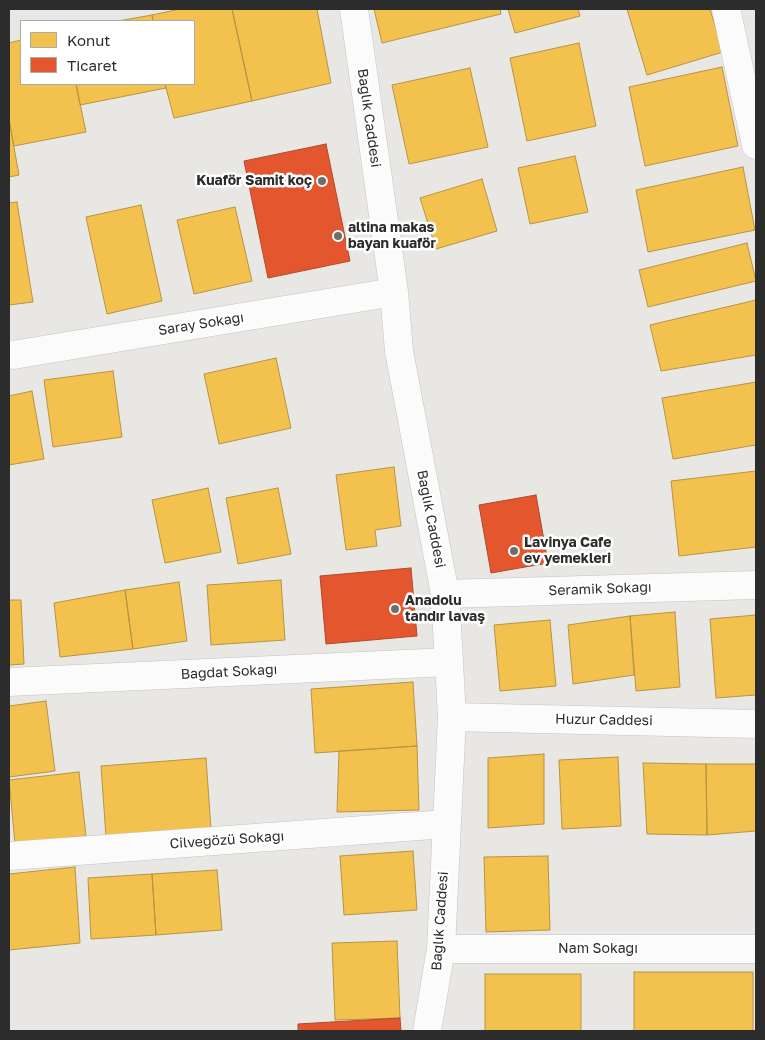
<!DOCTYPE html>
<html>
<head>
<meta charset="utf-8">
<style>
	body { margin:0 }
	#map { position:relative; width:765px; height:1040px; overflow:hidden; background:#e9e7e3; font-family:"Golos Text",sans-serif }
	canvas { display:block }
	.frame { position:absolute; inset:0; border:10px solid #2c2c2c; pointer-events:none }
	.legend { position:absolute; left:20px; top:20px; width:175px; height:65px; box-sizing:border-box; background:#fff; border:1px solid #ababab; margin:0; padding:6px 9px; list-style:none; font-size:15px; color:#2c2c2c }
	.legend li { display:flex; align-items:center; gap:10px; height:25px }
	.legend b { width:25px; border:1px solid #ababab }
</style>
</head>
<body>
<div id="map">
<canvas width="765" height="1040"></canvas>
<div class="frame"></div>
<ul class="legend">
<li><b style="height:14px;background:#f2c14e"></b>Konut</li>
<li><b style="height:14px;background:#e4572e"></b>Ticaret</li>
</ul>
</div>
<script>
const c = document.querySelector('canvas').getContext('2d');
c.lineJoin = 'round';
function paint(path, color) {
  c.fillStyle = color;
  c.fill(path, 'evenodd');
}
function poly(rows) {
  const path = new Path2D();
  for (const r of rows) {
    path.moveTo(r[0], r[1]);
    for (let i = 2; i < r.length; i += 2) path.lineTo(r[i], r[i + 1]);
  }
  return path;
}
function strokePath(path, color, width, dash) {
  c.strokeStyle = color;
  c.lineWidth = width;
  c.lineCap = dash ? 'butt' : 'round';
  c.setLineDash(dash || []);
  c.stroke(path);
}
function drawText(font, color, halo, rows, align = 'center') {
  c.font = font + ' "Golos Text",sans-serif';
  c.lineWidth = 5;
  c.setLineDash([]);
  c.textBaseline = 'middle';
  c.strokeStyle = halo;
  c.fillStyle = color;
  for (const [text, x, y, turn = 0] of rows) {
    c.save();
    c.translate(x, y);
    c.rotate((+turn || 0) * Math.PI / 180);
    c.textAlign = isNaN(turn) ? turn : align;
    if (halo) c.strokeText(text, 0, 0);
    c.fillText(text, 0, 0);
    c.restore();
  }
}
const homes = poly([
	[180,9,232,9,252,101,174,118,165,84,194,84,194,21,153,21,152,15,180,9],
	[232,9,317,9,331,83,252,101,232,9],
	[374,9,500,9,501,14,382,43,374,9],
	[508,9,578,9,580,16,515,33,508,9],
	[627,9,710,9,723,52,647,75,627,9],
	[152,15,153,21,118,21,152,15],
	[21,40,21,84,76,84,86,132,14,146,9,120,9,43,21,40],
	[579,43,596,126,527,141,510,58,579,43],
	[722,67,738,146,645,166,629,87,722,67],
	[470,68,488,147,409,164,392,85,470,68],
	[76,84,165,84,166,88,80,105,76,84],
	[9,120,19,175,9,177,9,120],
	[575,156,588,212,530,224,518,168,575,156],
	[743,167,755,230,648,252,636,190,743,167],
	[482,179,497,231,436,249,420,198,482,179],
	[17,202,33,302,9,305,9,203,17,202],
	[141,205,162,301,107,314,86,217,141,205],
	[235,207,252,281,194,294,177,220,235,207],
	[747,243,756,281,648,307,639,270,747,243],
	[756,300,756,355,661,371,650,325,756,300],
	[276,358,291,428,219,444,204,374,276,358],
	[113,371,122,437,53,447,44,380,113,371],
	[756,382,756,445,673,459,662,398,756,382],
	[32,391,44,459,9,465,9,396,32,391],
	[394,467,401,526,375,530,377,546,346,550,336,475,394,467],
	[756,471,756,547,679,556,671,481,756,471],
	[208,488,221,552,165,563,152,500,208,488],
	[278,488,291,554,238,564,226,498,278,488],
	[281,580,285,640,211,645,207,585,281,580],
	[179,582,187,641,133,649,125,590,179,582],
	[125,590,133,649,60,657,54,603,125,590],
	[9,600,21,600,24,664,9,665,9,600],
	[675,612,680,687,636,691,630,616,675,612],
	[756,615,756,695,716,698,710,619,756,615],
	[630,616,634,675,573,684,568,625,630,616],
	[550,620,556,686,500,691,494,625,550,620],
	[413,682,417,746,315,753,311,689,413,682],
	[46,701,55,771,9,777,9,706,46,701],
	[417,746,419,810,337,812,339,751,417,746],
	[544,754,544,824,488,828,488,758,544,754],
	[618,757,621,826,562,829,559,760,618,757],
	[206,758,211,829,106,837,101,766,206,758],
	[643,763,706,764,707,835,647,834,643,763],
	[706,764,756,764,756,831,707,835,706,764],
	[79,772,86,836,15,844,9,780,79,772],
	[413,851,417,910,344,915,340,856,413,851],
	[548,856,550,930,486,932,484,857,548,856],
	[75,867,80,943,9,950,9,874,75,867],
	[217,870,222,930,156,935,152,874,217,870],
	[152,874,156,935,91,939,88,878,152,874],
	[397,941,400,1018,335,1020,332,943,397,941],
	[634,972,753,972,753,1031,634,1031,634,972],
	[485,974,581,974,581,1031,485,1031,485,974]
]);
const shops = poly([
	[326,144,350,261,268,278,244,161,326,144],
	[536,495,548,563,491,573,479,505,536,495],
	[411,568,417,636,326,644,320,576,411,568],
	[400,1018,401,1031,298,1031,298,1024,400,1018]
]);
const minor = poly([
	[354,9,394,292,399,351,445,594,449,662,452,717,441,949,427,1031],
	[726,9,756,145],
	[9,354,13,355,394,292],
	[445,594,756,585],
	[9,682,449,662],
	[452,717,756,724],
	[9,856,446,824],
	[441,949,756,949]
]);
const markers = [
	[322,181,5,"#6e6d6c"],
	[338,236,5,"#6e6d6c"],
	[514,551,5,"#6e6d6c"],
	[395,609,5,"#6e6d6c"]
];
const streetNames = [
	["Bağlık Caddesi",369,118,82],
	["Saray Sokağı",201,324,-9],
	["Bağlık Caddesi",431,519,79],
	["Seramik Sokağı",600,589,-2],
	["Bağdat Sokağı",229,672,-3],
	["Huzur Caddesi",604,720,1],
	["Cilvegözü Sokağı",227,840,-4],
	["Bağlık Caddesi",440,921,-86],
	["Nam Sokağı",598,949]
];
const poiNames = [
	["Kuaför Samit koç",312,181,"right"],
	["altina makas",348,228],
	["bayan kuaför",348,244],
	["Lavinya Cafe",524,543],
	["ev yemekleri",524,559],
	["Anadolu",405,601],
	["tandır lavaş",405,617]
];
paint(homes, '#f2c14e');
strokePath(homes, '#b79444', 1);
paint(shops, '#e4572e');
strokePath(shops, '#ad4a2d', 1);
strokePath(minor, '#c4c3c3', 29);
strokePath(minor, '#fcfbfb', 28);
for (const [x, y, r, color] of markers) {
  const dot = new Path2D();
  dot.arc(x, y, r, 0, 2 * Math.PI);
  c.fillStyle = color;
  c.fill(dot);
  strokePath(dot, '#fff', 2);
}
drawText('14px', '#2c2c2c', '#fff', streetNames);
drawText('bold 14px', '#2c2c2c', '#fff', poiNames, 'left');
</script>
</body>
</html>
